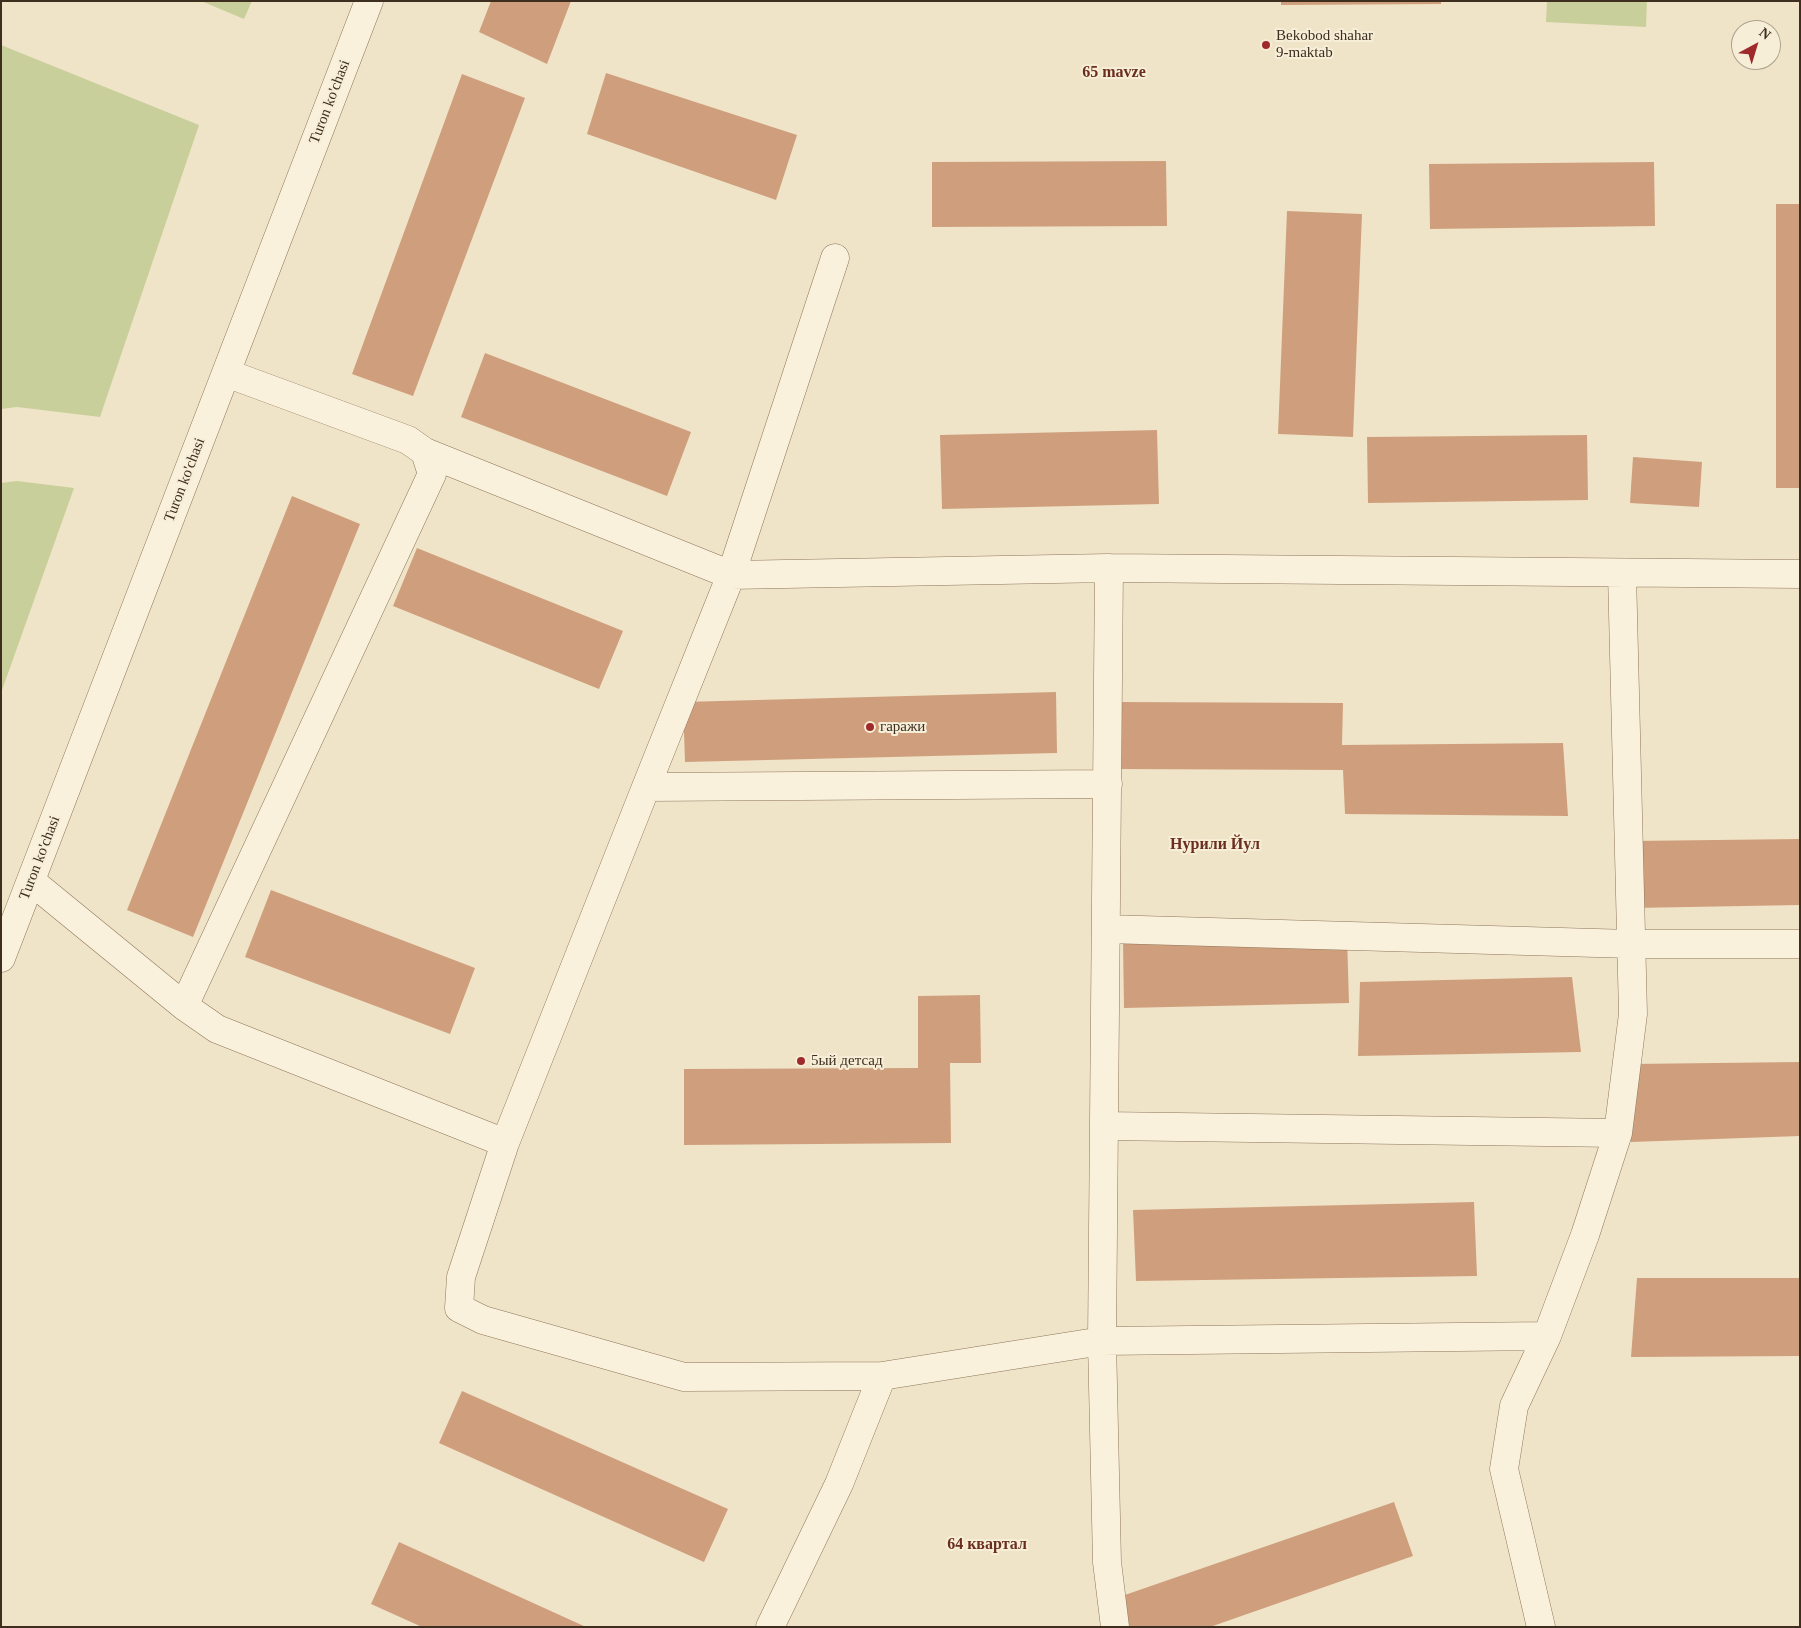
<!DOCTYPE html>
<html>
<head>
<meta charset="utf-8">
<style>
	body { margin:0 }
	#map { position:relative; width:1801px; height:1628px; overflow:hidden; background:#f0e4c8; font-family:Georgia,serif }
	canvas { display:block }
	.frame { position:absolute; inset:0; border:2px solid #3d2e20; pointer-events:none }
	.north { position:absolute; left:1731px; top:20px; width:50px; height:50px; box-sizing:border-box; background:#f7eed8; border:1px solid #ada18e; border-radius:50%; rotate:39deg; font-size:14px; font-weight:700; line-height:20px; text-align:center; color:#3d2e20 }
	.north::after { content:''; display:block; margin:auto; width:18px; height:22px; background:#9e2a2b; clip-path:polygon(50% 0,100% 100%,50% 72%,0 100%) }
</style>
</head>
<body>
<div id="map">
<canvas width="1801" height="1628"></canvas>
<div class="frame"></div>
<div class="north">N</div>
</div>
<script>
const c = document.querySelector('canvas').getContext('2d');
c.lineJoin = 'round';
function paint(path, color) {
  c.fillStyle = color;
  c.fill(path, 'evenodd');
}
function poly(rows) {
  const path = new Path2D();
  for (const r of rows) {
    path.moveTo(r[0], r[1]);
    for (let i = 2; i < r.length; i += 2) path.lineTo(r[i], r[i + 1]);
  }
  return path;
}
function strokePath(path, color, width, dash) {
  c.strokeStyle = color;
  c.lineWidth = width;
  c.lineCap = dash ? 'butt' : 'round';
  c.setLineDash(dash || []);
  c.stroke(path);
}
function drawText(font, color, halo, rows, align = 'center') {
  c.font = font + ' Georgia,serif';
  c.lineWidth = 4;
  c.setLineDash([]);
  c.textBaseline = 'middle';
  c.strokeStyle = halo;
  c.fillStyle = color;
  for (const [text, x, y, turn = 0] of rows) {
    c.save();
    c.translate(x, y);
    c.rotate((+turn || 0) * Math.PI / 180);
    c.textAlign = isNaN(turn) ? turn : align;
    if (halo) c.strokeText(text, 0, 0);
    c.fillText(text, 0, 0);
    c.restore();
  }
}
const green = poly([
	[201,1,252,1,244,19],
	[1547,1,1647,1,1646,27,1546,22],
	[1,45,199,125,100,417,17,407,1,409],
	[17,481,74,488,1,693,1,483]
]);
const building = poly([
	[491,1,571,1,547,64,479,32],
	[1281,1,1441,1,1441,4,1281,5],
	[606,73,797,135,776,200,587,134],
	[462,74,525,98,413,396,352,374],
	[1166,161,1167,226,932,227,932,162],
	[1654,162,1655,226,1430,229,1429,164],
	[1776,204,1800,204,1800,488,1776,488],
	[1287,211,1362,214,1353,437,1278,434],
	[485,353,691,432,667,496,461,417],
	[1157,430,1159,504,942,509,940,435],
	[1587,435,1588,500,1368,503,1367,437],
	[1633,457,1702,462,1699,507,1630,503],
	[292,496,360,524,193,937,127,910],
	[417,548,623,631,599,689,393,606],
	[1056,692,1057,753,685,762,683,702],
	[1118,702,1343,703,1342,745,1563,743,1568,816,1345,814,1343,770,1117,769],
	[1800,839,1800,905,1633,908,1631,841],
	[271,890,475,968,450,1034,245,957],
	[1347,936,1349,1003,1124,1008,1123,942],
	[1572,977,1581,1052,1358,1056,1360,982],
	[980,995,981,1063,950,1063,951,1143,684,1145,684,1069,918,1068,918,996],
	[1800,1062,1800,1136,1631,1142,1630,1064],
	[1474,1202,1477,1276,1136,1281,1133,1210],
	[1637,1278,1800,1278,1800,1356,1631,1357],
	[462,1391,728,1509,704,1562,439,1443],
	[1394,1502,1413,1556,1210,1627,1130,1627,1119,1597],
	[399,1542,586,1627,422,1627,371,1604]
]);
const minor = poly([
	[425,452,731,575,835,258],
	[1109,568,1102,1341,1107,1562,1115,1627],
	[646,787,1108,784],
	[31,881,184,1006,217,1029,505,1143],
	[1106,929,1631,944,1800,944],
	[1,958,369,1],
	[184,1006,432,474,425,452,408,440,226,373],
	[1104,1126,1618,1133],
	[1547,1336,1102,1341,882,1376,684,1377,483,1320,459,1308,461,1277,505,1143,646,787,731,575,1109,568,1800,574],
	[770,1627,839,1484,882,1376],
	[1541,1627,1504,1469,1514,1406,1547,1336,1585,1235,1618,1133,1633,1014,1622,573]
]);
const markers = [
	[1266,45,5,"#9e2a2b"],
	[870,727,5,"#9e2a2b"],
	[801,1061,5,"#9e2a2b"]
];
const poiNames = [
	["Bekobod shahar",1276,36],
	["9-maktab",1276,53],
	["гаражи",880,727],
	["5ый детсад",811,1061]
];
const streetNames = [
	["Turon ko'chasi",330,102,-69],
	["Turon ko'chasi",185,480,-69],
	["Turon ko'chasi",40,858,-69]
];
const neighbourhoodNames = [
	["65 mavze",1114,73],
	["Нурили Йул",1215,845],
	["64 квартал",987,1545]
];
paint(green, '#c9cf9b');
paint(building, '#cf9f7d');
strokePath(minor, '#8d765c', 29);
strokePath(minor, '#faf1dc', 28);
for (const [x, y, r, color] of markers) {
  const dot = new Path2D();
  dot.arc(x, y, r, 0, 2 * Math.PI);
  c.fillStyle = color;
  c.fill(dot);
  strokePath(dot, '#f7eed8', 2);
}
drawText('15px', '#3d2e20', '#f7eed8', poiNames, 'left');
drawText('15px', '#3d2e20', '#f7eed8', streetNames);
drawText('bold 16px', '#6b2e1e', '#f7eed8', neighbourhoodNames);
</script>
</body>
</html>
